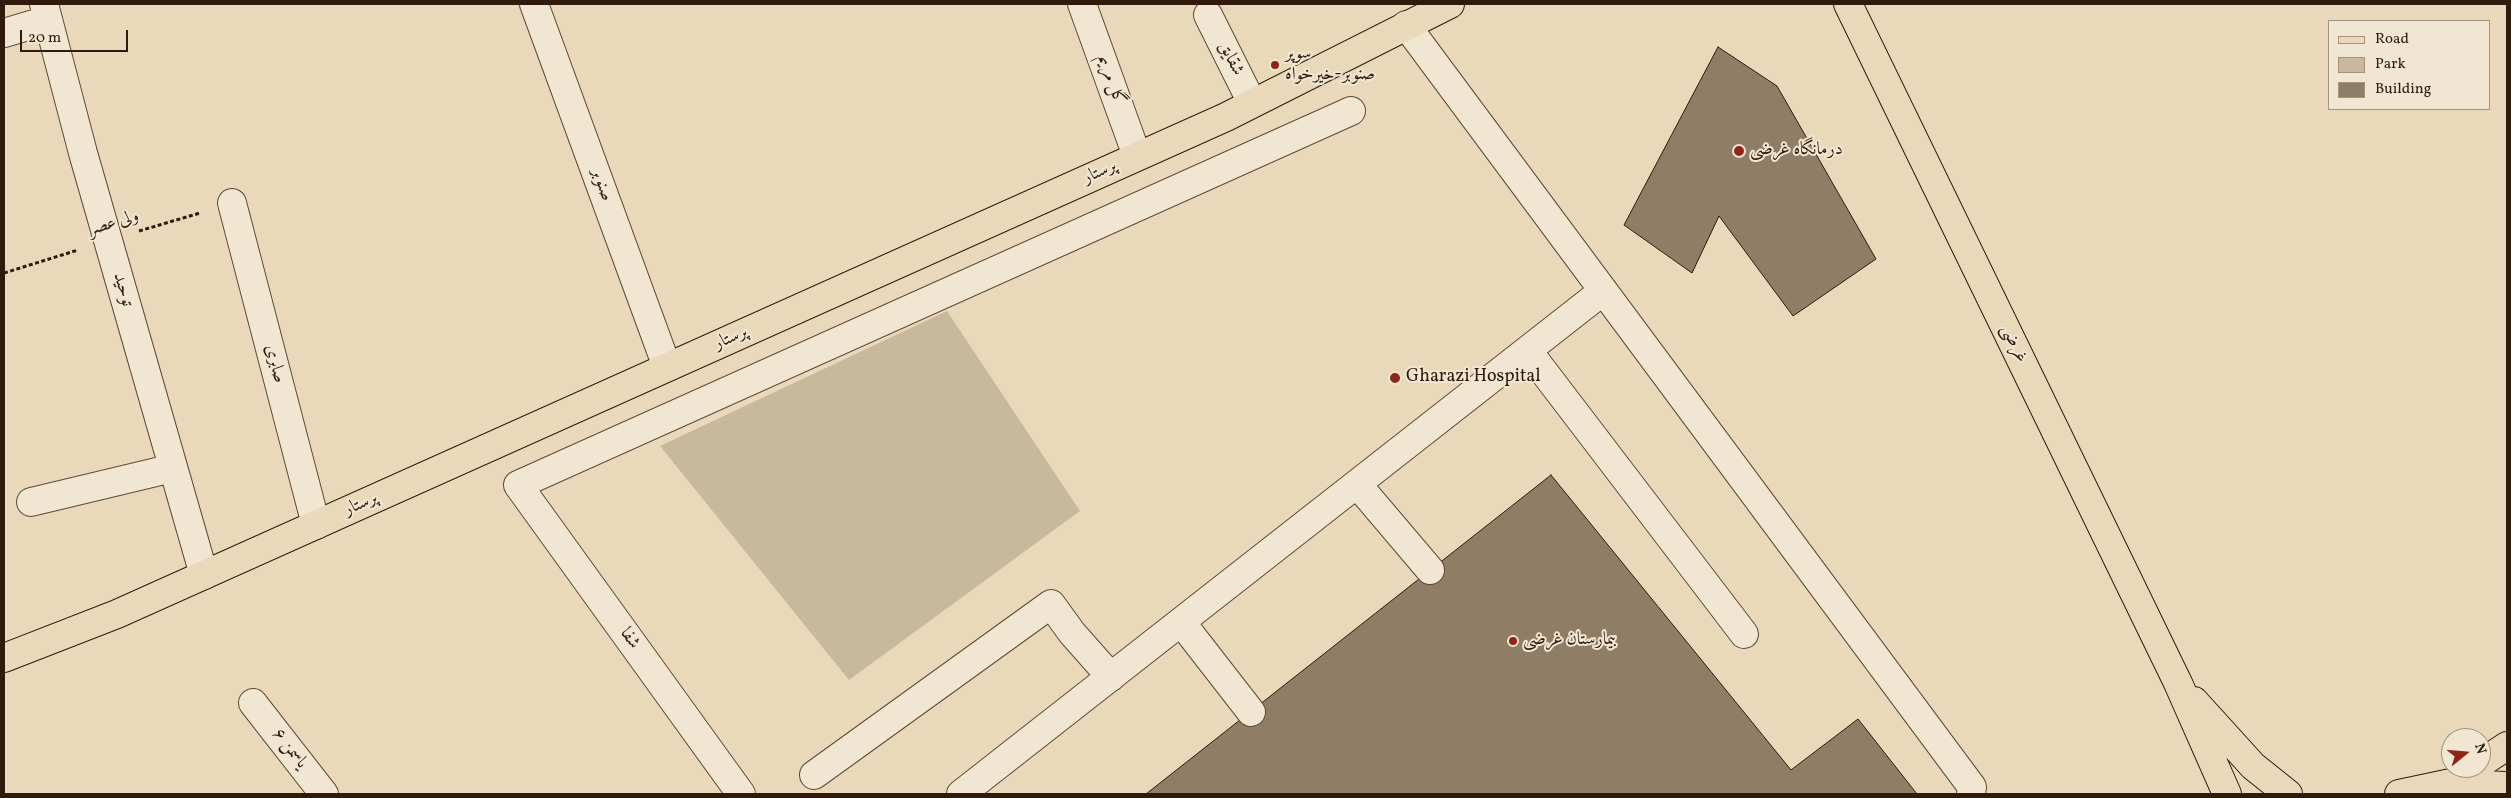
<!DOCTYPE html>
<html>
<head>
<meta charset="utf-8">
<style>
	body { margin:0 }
	#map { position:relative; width:2511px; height:798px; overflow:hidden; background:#e9d9ba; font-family:Vollkorn,serif }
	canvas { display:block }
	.frame { position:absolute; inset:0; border:5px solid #2f1a0b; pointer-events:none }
	.legend { position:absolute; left:2328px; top:20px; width:162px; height:90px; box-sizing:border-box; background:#f1e6d2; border:1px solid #a39482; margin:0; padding:6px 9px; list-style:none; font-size:15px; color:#2f1a0b }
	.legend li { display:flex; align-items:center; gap:10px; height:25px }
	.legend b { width:25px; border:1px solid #a39482 }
	.north { position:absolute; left:2441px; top:728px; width:50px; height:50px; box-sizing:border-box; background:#f1e6d2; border:1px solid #a39482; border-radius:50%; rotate:73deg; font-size:14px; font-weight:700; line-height:20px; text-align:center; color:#2f1a0b }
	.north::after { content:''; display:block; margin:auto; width:18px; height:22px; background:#8f2418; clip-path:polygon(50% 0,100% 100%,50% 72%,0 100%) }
	.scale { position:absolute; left:20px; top:30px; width:108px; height:22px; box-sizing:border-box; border:2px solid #2f1a0b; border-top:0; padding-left:6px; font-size:15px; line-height:18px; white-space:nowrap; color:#2f1a0b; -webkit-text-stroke:4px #f1e6d2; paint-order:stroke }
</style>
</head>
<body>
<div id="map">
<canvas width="2511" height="798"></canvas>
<div class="frame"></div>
<ul class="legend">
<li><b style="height:6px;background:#e9d9ba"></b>Road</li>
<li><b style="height:14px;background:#c9b99c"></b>Park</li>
<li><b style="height:14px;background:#907d66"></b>Building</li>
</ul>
<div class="north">N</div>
<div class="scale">20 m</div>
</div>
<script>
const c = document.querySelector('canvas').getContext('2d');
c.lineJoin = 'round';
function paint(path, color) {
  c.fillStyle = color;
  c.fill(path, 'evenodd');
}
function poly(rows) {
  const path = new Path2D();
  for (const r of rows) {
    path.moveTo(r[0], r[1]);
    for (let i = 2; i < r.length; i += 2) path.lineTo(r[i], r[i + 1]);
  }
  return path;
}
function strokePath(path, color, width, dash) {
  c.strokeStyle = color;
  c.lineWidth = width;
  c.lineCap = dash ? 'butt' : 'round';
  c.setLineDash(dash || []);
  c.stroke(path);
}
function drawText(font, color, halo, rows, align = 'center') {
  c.font = font + ' Vollkorn,Amiri,serif';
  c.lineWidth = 4;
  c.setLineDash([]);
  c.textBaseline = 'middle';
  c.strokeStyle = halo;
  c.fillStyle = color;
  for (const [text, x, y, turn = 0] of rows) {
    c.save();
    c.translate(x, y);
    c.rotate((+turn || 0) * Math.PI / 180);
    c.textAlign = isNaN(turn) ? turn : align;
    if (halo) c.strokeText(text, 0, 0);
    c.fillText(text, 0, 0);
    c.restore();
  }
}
const green = poly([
	[947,311,1080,511,849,680,660,446]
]);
const building = poly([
	[1718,47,1777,86,1876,259,1793,316,1719,216,1692,273,1624,225,1718,47],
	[1551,475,1791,770,1858,719,1917,794,1146,794,1551,475]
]);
const path = poly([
	[139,231,200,213],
	[4,273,78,250]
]);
const minor = poly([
	[44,4,83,153,204,575],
	[534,4,667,367],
	[1082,4,1137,156],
	[1208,15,1252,103],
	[1406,25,1972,787,1971,794],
	[4,33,48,20],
	[232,203,316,525],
	[1528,351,1744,634],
	[1357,484,1430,570],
	[31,502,173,468],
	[1181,622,1251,712],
	[253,703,324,794],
	[814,775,1051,604,1072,633,1111,677],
	[741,794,518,485,1351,111],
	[961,794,1603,291]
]);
const major = poly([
	[1848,4,2178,683,2227,794],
	[4,658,117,614,1226,117,1450,4],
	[2194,701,2253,766,2288,794],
	[2481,763,2507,746],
	[2399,794,2451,783,2504,786,2507,789]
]);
const markers = [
	[1275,65,5,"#8f2418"],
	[1739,151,6,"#8f2418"],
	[1395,378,6,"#8f2418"],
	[1513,641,5,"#8f2418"]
];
const poiNames = [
	["سوپر",1285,55],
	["صنوبر-خیرخواه",1285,76],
	["درمانگاه غرضی",1750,151],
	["Gharazi Hospital",1406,378],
	["بیمارستان غرضی",1523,641]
];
const streetNames = [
	["شقایق",1230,59,63],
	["گل مریم",1110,80,70],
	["پرستار",1100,173,-24],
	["صنوبر",601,185,70],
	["ولی عصر",114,224,-17],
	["توحید",122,290,74],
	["پرستار",731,339,-24],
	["غرضی",2013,344,64],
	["صابری",274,364,75],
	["پرستار",361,505,-24],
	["شفا",629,639,54],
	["یاسمن ۶",289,749,52]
];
paint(green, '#c9b99c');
paint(building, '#907d66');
strokePath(building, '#2f1a0b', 1);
strokePath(minor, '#5e4a37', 30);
strokePath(major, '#2f1a0b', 30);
strokePath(path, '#2f1a0b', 3, [4, 2.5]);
strokePath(minor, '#f1e6d2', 28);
strokePath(major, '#e9d9ba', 28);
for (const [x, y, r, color] of markers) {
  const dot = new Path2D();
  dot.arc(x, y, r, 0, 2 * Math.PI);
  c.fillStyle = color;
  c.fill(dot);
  strokePath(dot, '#f1e6d2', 2);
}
drawText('18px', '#2f1a0b', '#f1e6d2', poiNames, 'left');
drawText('18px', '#2f1a0b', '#f1e6d2', streetNames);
</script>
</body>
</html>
